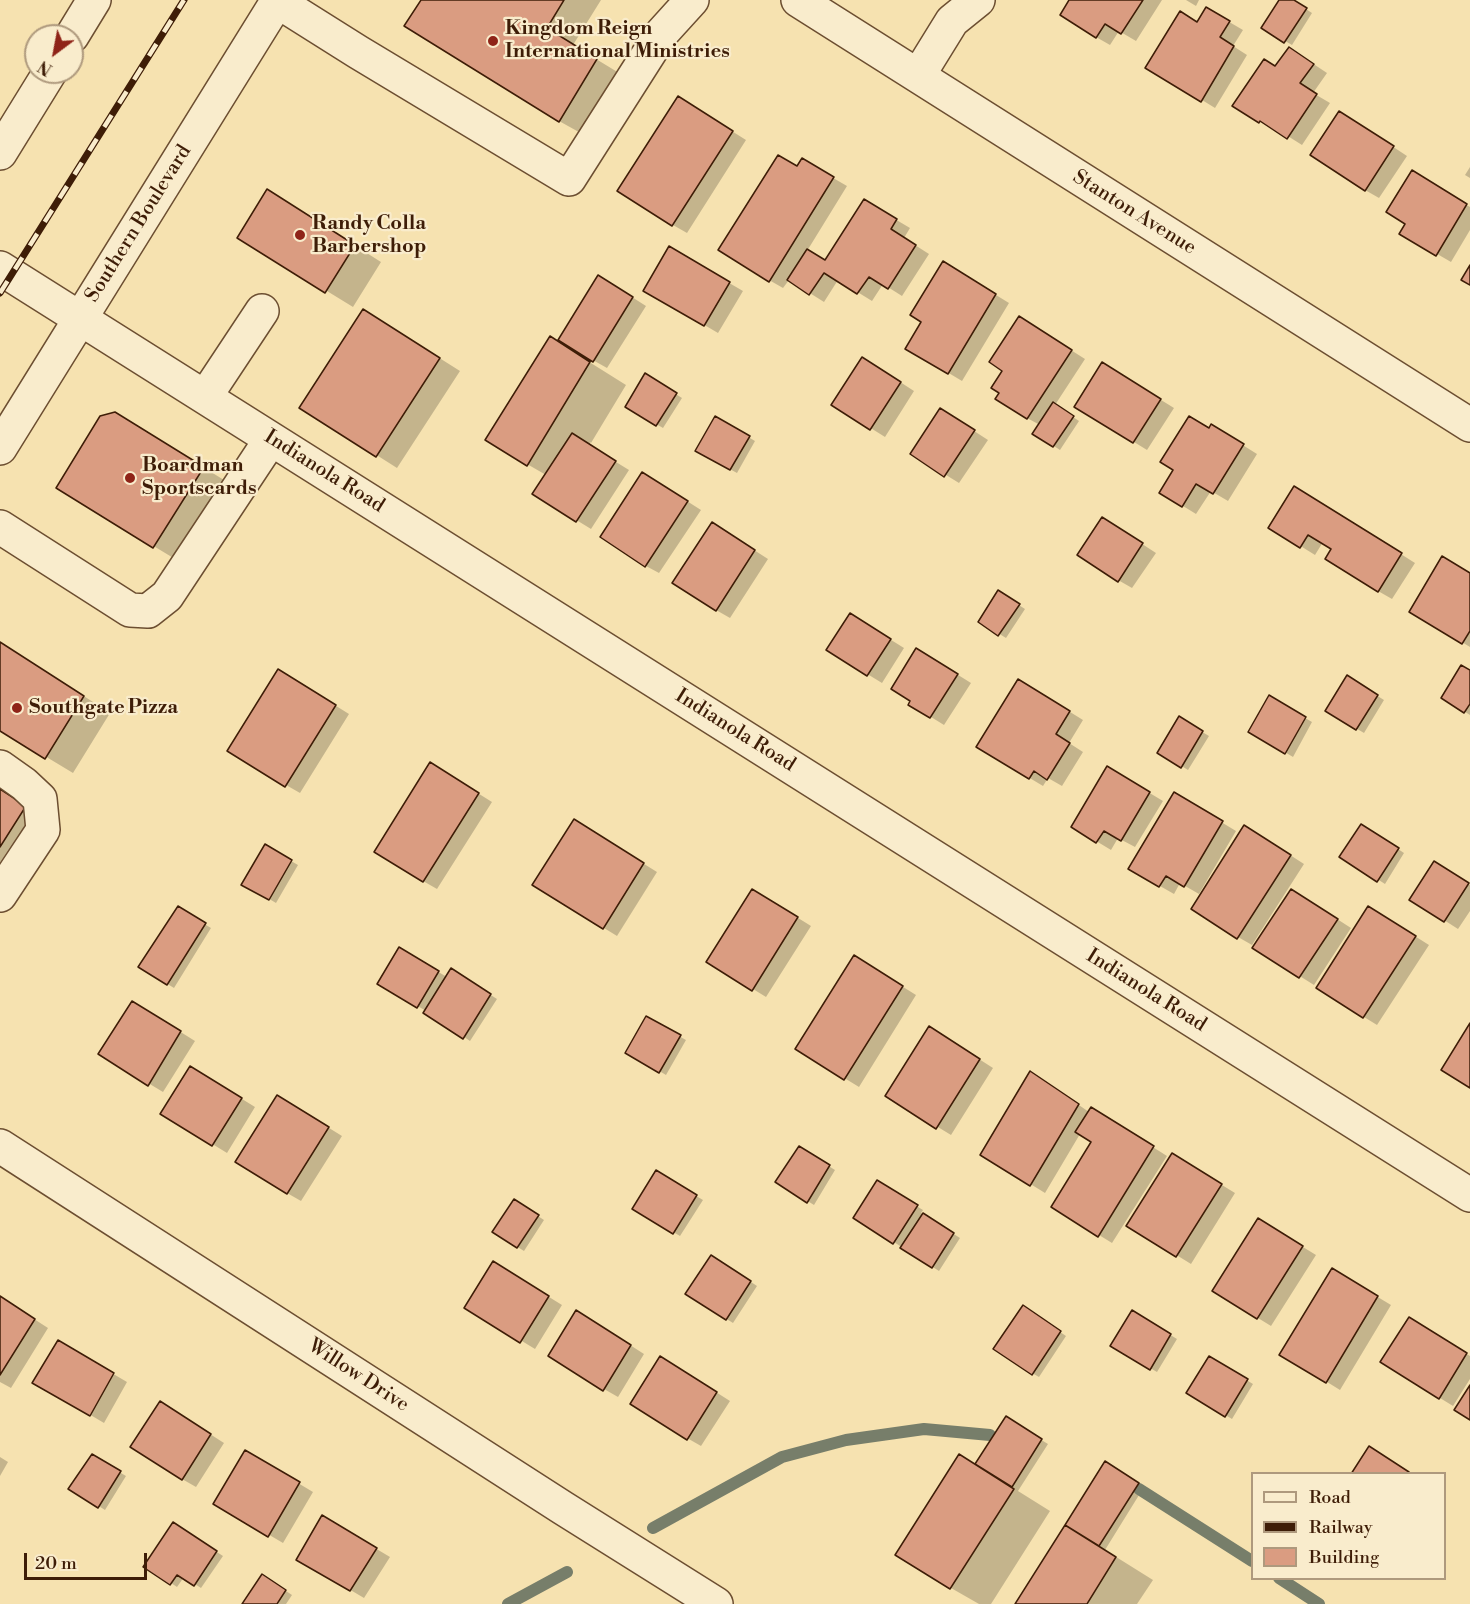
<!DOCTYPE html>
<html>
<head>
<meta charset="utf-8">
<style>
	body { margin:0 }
	#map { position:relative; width:1470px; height:1604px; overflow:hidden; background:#f6e2b0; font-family:"Libre Bodoni",serif }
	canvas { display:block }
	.legend { position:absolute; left:1251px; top:1472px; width:195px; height:108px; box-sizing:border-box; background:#f9eccc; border:2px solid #ae997d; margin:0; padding:8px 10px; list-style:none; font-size:18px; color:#3e1d07 }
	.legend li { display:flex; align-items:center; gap:12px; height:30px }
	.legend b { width:30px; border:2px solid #ae997d }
	.north { position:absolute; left:24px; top:24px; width:60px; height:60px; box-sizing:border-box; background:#f9eccc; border:2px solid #ae997d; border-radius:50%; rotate:212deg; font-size:16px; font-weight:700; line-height:24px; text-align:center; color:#3e1d07 }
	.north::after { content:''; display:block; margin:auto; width:21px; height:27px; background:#8f2418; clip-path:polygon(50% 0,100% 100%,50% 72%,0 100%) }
	.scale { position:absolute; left:24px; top:1553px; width:123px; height:27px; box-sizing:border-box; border:3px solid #3e1d07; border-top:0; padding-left:8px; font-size:18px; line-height:21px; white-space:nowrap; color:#3e1d07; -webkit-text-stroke:4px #f9eccc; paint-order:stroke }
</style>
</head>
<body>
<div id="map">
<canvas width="1470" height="1604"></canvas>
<ul class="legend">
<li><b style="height:8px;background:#f9eccc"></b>Road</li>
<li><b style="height:8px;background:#3e1d07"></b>Railway</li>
<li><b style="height:16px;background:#da9c81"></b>Building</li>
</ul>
<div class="north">N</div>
<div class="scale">20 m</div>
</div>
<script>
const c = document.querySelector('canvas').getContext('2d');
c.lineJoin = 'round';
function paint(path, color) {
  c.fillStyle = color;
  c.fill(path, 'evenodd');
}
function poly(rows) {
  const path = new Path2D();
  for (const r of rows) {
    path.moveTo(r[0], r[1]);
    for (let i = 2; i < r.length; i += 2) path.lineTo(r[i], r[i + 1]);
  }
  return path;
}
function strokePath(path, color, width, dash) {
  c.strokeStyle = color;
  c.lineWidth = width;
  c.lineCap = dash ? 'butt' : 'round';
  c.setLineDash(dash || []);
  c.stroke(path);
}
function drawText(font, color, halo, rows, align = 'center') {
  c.font = font + ' "Libre Bodoni",serif';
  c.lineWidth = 4.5;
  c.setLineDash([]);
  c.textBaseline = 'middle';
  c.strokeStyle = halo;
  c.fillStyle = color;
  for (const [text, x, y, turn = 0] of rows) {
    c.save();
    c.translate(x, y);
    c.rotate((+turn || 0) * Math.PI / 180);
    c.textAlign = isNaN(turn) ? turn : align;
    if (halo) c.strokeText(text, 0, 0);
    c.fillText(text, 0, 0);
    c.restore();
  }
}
const shadow = poly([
	[422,0,601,0,573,45,624,76,586,136,559,121],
	[1071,0,1162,0,1136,41,1119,31,1110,45,1096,37],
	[1186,0,1199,0,1196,6],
	[1281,0,1292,0,1312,13,1292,45,1263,28],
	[1207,9,1243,30,1233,46,1247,55,1215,108,1202,100,1198,23],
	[1303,57,1327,73,1313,93,1330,103,1302,145,1275,128,1274,130,1260,122,1234,105,1276,68],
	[692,106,746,140,687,233,673,225],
	[1354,121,1407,156,1379,198,1365,190],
	[802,160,847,186,807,251,825,262,878,209,910,228,904,238,929,254,902,296,883,284,872,301,838,280,824,302,789,280,783,288,769,280,797,168],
	[1470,167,1470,178,1465,175],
	[1412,172,1470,207,1470,230,1451,262,1401,233,1407,224],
	[294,207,381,262,353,307,239,237],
	[669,248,743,291,718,333,645,290],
	[957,271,1009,303,962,381,907,348],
	[613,285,646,306,607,368,591,359],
	[384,323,460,371,397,468,301,407],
	[1033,326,1085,359,1055,405,1079,421,1060,450,1034,433,1040,425,1027,418],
	[551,338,626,385,591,443,590,442,590,446,629,470,591,529,534,494,546,475,527,464],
	[877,367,914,391,885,437,834,405],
	[1116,372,1174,408,1147,450,1134,442],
	[646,375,682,398,663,428,627,407],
	[716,418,755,441,737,473,697,451],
	[954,418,988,440,959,483,912,454],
	[136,426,224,480,175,559,58,488],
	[1209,430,1225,434,1257,454,1228,501,1211,491,1196,514,1183,506],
	[657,482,701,510,659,573,646,566],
	[1309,496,1415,563,1392,599,1378,591,1333,549,1323,542,1315,555,1270,527],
	[1116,527,1156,553,1132,588,1118,580],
	[726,532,768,559,730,618,716,610],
	[1470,574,1470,647,1411,611],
	[1005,596,1025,609,1006,638,980,622],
	[864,623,904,648,882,683,828,650],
	[0,643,25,658,110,713,73,773,0,729],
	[931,658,971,683,944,725,910,704],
	[1470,671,1470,715,1443,698],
	[1347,677,1384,700,1364,733,1327,711],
	[293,679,349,714,300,793,286,785],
	[1033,689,1083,720,1069,743,1083,752,1062,786,1048,778,1043,786,978,747],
	[1269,697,1312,722,1293,757,1250,731],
	[1179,718,1209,736,1188,770,1159,752],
	[1108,768,1163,801,1135,847,1118,838,1111,850,1073,827],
	[444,772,492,802,437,889,423,881],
	[0,790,39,815,0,910],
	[1175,794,1236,831,1199,894,1180,883,1174,894,1130,869],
	[588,829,657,872,617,936,604,928],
	[1368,829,1404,853,1385,884,1341,856],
	[1259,835,1304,864,1252,945,1238,937],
	[265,846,298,865,276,903,244,884],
	[1449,871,1470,885,1470,911,1458,929,1411,899],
	[766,898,811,926,766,997,753,989],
	[1306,899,1351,928,1314,985,1255,948],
	[178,908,211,928,174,988,140,967],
	[1383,916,1429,945,1377,1025,1364,1017],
	[399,949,447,977,458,974,497,999,470,1041,426,1011,379,983],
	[868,965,916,995,859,1087,797,1049],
	[147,1011,195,1041,163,1092,100,1054],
	[646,1018,686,1040,666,1075,627,1052],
	[943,1036,993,1068,951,1135,887,1096],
	[205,1076,255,1107,227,1153,162,1113],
	[1044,1081,1089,1112,1105,1117,1167,1156,1112,1243,1099,1235,1093,1142,1080,1134,1045,1193,982,1154],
	[292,1105,342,1136,301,1201,287,1193],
	[800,1148,835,1170,814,1205,777,1182],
	[1186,1163,1235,1193,1191,1264,1128,1225],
	[656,1172,703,1200,680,1236,634,1209],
	[877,1182,923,1210,921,1213,960,1238,939,1271,855,1217],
	[521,1205,544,1220,524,1251,494,1232],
	[1272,1228,1316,1255,1271,1326,1258,1318],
	[718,1260,757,1286,733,1323,687,1294],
	[1333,1270,1391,1305,1340,1390,1282,1354],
	[507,1271,562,1305,535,1349,466,1307],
	[0,1297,48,1328,11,1388,0,1382],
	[1029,1311,1066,1336,1039,1377,1032,1373],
	[1133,1312,1177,1339,1157,1372,1112,1346],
	[591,1320,644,1354,618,1397,604,1389],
	[1423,1327,1470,1356,1470,1379,1453,1406,1440,1398],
	[59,1342,127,1382,104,1423,35,1382],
	[1210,1358,1253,1384,1232,1419,1188,1393],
	[675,1366,730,1401,701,1446,687,1438],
	[174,1411,224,1443,196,1487,182,1479],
	[1007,1419,1048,1444,1018,1491,1050,1511,991,1604,979,1604,951,1588,976,1465],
	[246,1452,313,1492,283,1543,215,1503],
	[92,1456,126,1476,105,1510,70,1488],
	[0,1457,8,1462,0,1476],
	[1105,1463,1144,1487,1105,1550,1153,1580,1137,1604,1017,1604],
	[323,1517,390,1557,364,1598,298,1559],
	[180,1528,223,1556,201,1588,184,1577,177,1587,171,1583],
	[268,1579,292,1595,286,1604,244,1604]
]);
const stream = poly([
	[1139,1489,1252,1561],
	[653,1528,782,1457,846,1440,924,1429,990,1435],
	[1279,1578,1319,1604],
	[508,1604,567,1572]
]);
const building = poly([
	[421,0,564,0,547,28,597,59,559,122,404,26,421,0],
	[1069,0,1143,0,1121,34,1105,24,1096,38,1060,15,1069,0],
	[1279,0,1294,0,1307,8,1284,43,1261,28,1279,0],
	[1206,7,1230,21,1220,37,1234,46,1201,102,1145,68,1180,11,1197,22,1206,7],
	[1289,47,1314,64,1300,83,1317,94,1287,139,1260,121,1259,123,1232,106,1264,59,1275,66,1289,47],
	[678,96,733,131,672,226,617,191,678,96],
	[1339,111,1394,146,1365,191,1310,155,1339,111],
	[778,155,797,166,802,158,834,177,769,282,718,250,778,155],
	[1412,170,1467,204,1436,256,1399,234,1405,224,1386,212,1412,170],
	[267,189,355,245,325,293,237,238,267,189],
	[864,199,897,219,891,229,916,245,888,289,869,277,857,294,824,273,809,295,787,280,807,249,825,260,864,199],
	[669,246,730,282,704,326,643,291,669,246],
	[943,261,996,294,948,374,905,349,921,322,910,315,943,261],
	[1470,265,1470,285,1461,280,1470,265],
	[598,275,633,297,593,362,558,340,598,275],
	[363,309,440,358,376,457,299,408,363,309],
	[1019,316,1072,350,1027,419,995,399,999,393,991,388,1002,371,989,362,1019,316],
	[550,336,590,362,527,466,485,440,550,336],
	[862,357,901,382,870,430,831,405,862,357],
	[1102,362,1161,399,1133,443,1074,407,1102,362],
	[645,373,677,393,656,426,625,407,645,373],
	[1053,402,1074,416,1053,447,1032,434,1053,402],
	[940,408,975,430,944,477,910,454,940,408],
	[115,412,204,467,153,548,56,488,100,416,115,412],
	[715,416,750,436,730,470,695,451,715,416],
	[1189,416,1209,428,1211,424,1244,444,1213,494,1196,484,1182,507,1159,493,1173,470,1160,462,1189,416],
	[572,433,616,461,576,522,532,494,572,433],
	[642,472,688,501,645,567,600,537,642,472],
	[1294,486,1402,553,1378,592,1325,559,1331,549,1308,535,1300,548,1268,528,1294,486],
	[1102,517,1143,543,1118,582,1077,555,1102,517],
	[712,522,755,550,716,611,672,583,712,522],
	[1442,556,1470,573,1470,631,1462,644,1409,612,1442,556],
	[998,590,1020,604,998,636,978,622,998,590],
	[850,613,891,639,867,676,826,650,850,613],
	[0,642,84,696,45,759,0,731,0,642],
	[916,648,958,674,930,718,908,705,910,701,891,689,916,648],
	[1461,665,1470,670,1470,704,1464,713,1441,698,1461,665],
	[278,669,336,705,285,787,227,751,278,669],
	[1347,675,1378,695,1356,730,1325,711,1347,675],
	[1018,679,1070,711,1056,734,1070,743,1047,780,1034,771,1029,779,976,747,1018,679],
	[1269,695,1306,717,1285,754,1248,732,1269,695],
	[1179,716,1203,731,1181,768,1157,753,1179,716],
	[430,762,479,793,423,882,374,852,430,762],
	[1107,766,1150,792,1121,841,1104,831,1096,843,1071,827,1107,766],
	[0,789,26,806,0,847,0,789],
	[1174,792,1223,821,1184,887,1166,876,1159,887,1128,869,1174,792],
	[574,819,644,863,603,929,532,885,574,819],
	[1361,824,1399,848,1377,882,1339,857,1361,824],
	[1244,825,1291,855,1237,939,1191,909,1244,825],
	[265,844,292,860,269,900,241,885,265,844],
	[1434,861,1469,883,1444,922,1409,900,1434,861],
	[752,889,798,917,752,991,706,962,752,889],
	[1291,889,1338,919,1299,978,1252,948,1291,889],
	[178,906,206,923,167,985,138,967,178,906],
	[1368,906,1416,936,1363,1018,1316,988,1368,906],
	[399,947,439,971,417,1008,377,984,399,947],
	[854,955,903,986,844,1080,795,1049,854,955],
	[451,968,491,994,463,1039,423,1013,451,968],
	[132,1001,181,1031,148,1086,98,1054,132,1001],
	[646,1016,681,1035,659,1073,625,1053,646,1016],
	[1470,1023,1470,1088,1441,1070,1470,1023],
	[929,1026,980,1059,936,1129,885,1096,929,1026],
	[190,1066,242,1098,212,1146,160,1114,190,1066],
	[1030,1071,1079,1104,1030,1186,980,1155,1030,1071],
	[277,1095,329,1127,287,1194,235,1162,277,1095],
	[1091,1107,1154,1146,1098,1237,1051,1207,1091,1142,1075,1132,1091,1107],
	[799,1146,830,1165,807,1203,775,1182,799,1146],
	[1172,1153,1222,1184,1176,1257,1126,1226,1172,1153],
	[656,1170,697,1195,673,1234,632,1209,656,1170],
	[877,1180,918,1205,893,1244,853,1218,877,1180],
	[514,1199,539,1215,517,1248,492,1232,514,1199],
	[923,1213,954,1233,932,1268,900,1248,923,1213],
	[1258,1218,1303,1246,1257,1319,1212,1291,1258,1218],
	[711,1255,751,1281,726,1320,685,1294,711,1255],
	[493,1261,549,1296,520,1343,464,1308,493,1261],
	[1332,1268,1378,1296,1326,1383,1279,1355,1332,1268],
	[0,1296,35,1319,0,1375,0,1296],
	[1023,1305,1061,1331,1032,1375,993,1349,1023,1305],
	[576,1310,631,1345,603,1391,548,1356,576,1310],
	[1132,1310,1171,1334,1150,1370,1110,1346,1132,1310],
	[1409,1317,1467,1353,1439,1399,1380,1362,1409,1317],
	[58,1340,114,1373,90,1416,32,1383,58,1340],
	[660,1356,717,1392,687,1440,630,1404,660,1356],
	[1209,1356,1248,1379,1225,1417,1186,1393,1209,1356],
	[1470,1385,1470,1420,1454,1410,1470,1385],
	[160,1401,211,1434,182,1480,130,1447,160,1401],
	[1006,1416,1042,1439,1012,1487,975,1464,1006,1416],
	[1369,1446,1409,1472,1408,1474,1351,1474,1369,1446],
	[245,1450,300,1482,268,1537,213,1504,245,1450],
	[92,1454,121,1471,98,1508,68,1489,92,1454],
	[959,1454,1014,1489,950,1589,895,1555,959,1454],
	[1105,1461,1139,1483,1099,1546,1065,1525,1105,1461],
	[322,1515,377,1548,350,1591,296,1560,322,1515],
	[173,1522,217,1551,194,1586,177,1575,170,1585,143,1567,173,1522],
	[1065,1525,1116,1557,1087,1604,1015,1604,1065,1525],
	[262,1574,286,1590,277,1604,242,1604,262,1574]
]);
const minor = poly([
	[798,0,1470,425],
	[277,1,358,52,569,179,662,33,692,0],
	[72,36,94,0],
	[918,76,952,21,978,0],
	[0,153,50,72],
	[0,268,1470,1195],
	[205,397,262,311],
	[0,448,278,0],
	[0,527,130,610,148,611,167,596,271,439],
	[0,767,24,784,40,799,43,830,0,895],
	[0,1146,563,1508,716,1604]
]);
const rail = poly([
	[0,293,184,0]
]);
const markers = [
	[493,41,6,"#8f2418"],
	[300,235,6,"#8f2418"],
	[130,478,6,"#8f2418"],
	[17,708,6,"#8f2418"]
];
const poiNames = [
	["Kingdom Reign",505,29],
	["International Ministries",505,52],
	["Randy Colla",312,224],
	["Barbershop",312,247],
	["Boardman",142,466],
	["Sportscards",142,489],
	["Southgate Pizza",29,708]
];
const streetNames = [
	["Stanton Avenue",1134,213,32],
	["Southern Boulevard",139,224,-58],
	["Indianola Road",324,472,32],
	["Indianola Road",735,731,32],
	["Indianola Road",1146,991,32],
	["Willow Drive",358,1376,33]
];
paint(shadow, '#0003');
strokePath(stream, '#777e6a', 12);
paint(building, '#da9c81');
strokePath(building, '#3e1d07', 1.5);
strokePath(minor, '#6c4e31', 36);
strokePath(minor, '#f9eccc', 33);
strokePath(rail, '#3e1d07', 7);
strokePath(rail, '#f9eccc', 4.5, [14]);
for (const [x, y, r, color] of markers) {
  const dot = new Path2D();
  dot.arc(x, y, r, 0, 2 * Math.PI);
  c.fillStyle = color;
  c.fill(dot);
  strokePath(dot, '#f9eccc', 2);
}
drawText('bold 20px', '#3e1d07', '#f9eccc', poiNames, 'left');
drawText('20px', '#3e1d07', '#f9eccc', streetNames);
</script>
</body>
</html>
